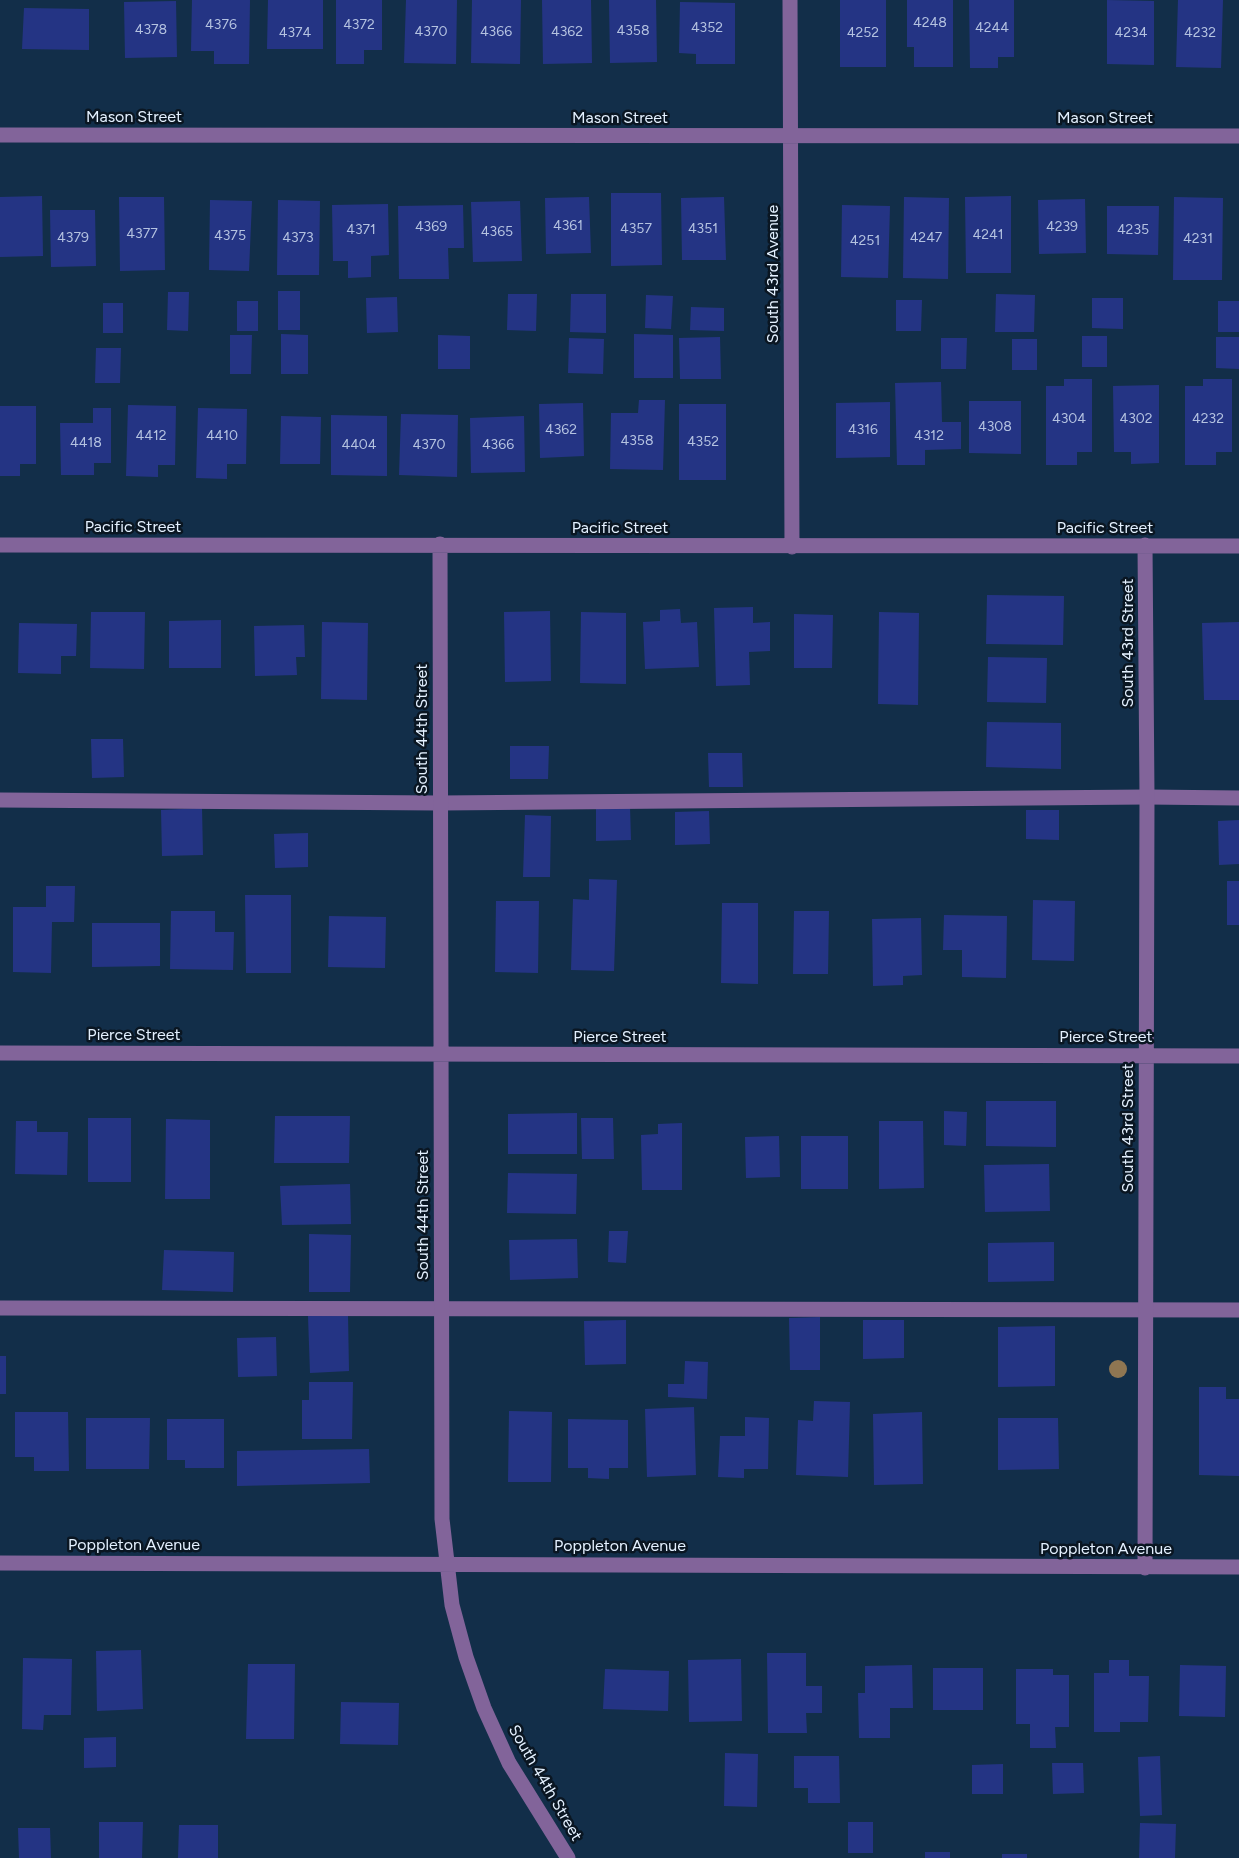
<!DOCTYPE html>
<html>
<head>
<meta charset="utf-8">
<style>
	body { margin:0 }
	canvas { display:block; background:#122e49 }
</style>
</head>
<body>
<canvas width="1239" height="1858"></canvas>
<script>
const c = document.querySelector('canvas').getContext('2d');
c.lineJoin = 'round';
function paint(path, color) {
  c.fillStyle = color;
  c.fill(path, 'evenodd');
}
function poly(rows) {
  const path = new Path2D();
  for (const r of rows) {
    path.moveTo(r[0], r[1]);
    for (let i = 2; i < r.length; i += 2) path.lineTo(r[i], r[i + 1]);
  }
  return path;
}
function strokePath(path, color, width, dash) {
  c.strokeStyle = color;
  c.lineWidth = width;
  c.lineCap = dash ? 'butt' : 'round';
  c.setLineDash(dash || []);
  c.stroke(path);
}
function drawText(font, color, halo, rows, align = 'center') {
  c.font = font + ' Figtree,sans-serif';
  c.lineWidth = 5;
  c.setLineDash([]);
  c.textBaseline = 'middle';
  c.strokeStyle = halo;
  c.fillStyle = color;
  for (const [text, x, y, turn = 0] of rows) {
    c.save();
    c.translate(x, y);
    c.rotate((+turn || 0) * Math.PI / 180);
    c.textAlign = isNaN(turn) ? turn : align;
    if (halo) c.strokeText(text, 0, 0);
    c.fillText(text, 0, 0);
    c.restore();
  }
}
const building = poly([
	[192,0,250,0,249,64,214,64,214,51,191,51],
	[268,0,323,0,323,49,267,49],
	[336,0,382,0,382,50,364,50,364,64,336,64],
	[406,0,457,0,456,64,404,63],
	[472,0,521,0,520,64,471,63],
	[542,0,591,0,592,63,543,64],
	[609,0,656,0,657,62,610,63],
	[840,0,886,0,886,67,840,67],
	[907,0,953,0,953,67,914,67,914,47,907,47],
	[969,0,1014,0,1014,57,998,57,998,68,970,68],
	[1107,0,1154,1,1154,65,1107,64],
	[1178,0,1223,0,1221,68,1176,67],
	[176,1,177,57,125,58,124,2],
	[680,2,735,3,735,64,696,64,696,54,679,53],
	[24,8,89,9,89,50,22,49],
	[611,193,661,193,662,265,611,266],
	[42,196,43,256,0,257,0,197],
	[1011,196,1011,273,966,273,965,197],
	[119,197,164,197,165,270,120,271],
	[589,197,591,253,546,254,545,198],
	[724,197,726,260,682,260,681,198],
	[904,197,949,198,948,279,903,278],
	[1174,197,1223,198,1222,280,1173,280],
	[1085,199,1086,253,1039,254,1038,200],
	[210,200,252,201,249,271,209,270],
	[278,200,320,201,319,275,277,275],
	[520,201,522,261,473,262,471,202],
	[388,204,389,255,371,256,371,277,348,278,348,261,333,261,332,205],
	[463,205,464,248,448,248,449,279,399,279,398,206],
	[842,205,890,206,888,278,841,277],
	[1107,206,1159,206,1158,255,1107,254],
	[50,210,95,210,96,266,51,267],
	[278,291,300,291,300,330,278,330],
	[168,292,189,292,188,331,167,330],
	[508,294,537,294,536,331,507,330],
	[571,294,606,294,606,333,570,332],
	[996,294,1035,295,1034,332,995,332],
	[646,295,673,296,671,329,645,328],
	[397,297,398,332,367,333,366,298],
	[1092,298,1123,298,1123,329,1092,328],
	[896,300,922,300,921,331,896,331],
	[237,301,258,301,258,331,237,331],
	[1218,301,1239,301,1239,332,1218,332],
	[103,303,123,303,123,333,103,333],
	[691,307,724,308,724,331,690,330],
	[281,334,308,335,308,374,281,374],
	[634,334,673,335,673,378,634,378],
	[230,335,252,335,251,374,230,374],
	[438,335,470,336,470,369,438,369],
	[1082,336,1107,336,1107,367,1082,367],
	[720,337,721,379,680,379,679,338],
	[1216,337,1239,337,1239,369,1216,368],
	[569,338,604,339,603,374,568,373],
	[941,338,967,338,966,369,941,369],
	[1012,339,1037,339,1037,370,1012,370],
	[96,348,121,348,120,383,95,383],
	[1064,379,1092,379,1092,452,1077,452,1077,465,1046,465,1046,386,1064,386],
	[1203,379,1232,379,1232,452,1216,452,1216,465,1185,465,1185,386,1203,386],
	[941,382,942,422,961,422,961,449,925,450,925,465,897,465,895,383],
	[1159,385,1159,463,1131,464,1131,452,1114,452,1113,386],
	[639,400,665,400,663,470,610,469,611,413,638,413],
	[969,401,1021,401,1021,454,969,453],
	[890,402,890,457,836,458,836,403],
	[583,403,584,456,540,458,539,404],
	[679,404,726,404,726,480,679,480],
	[128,405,176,406,175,465,158,465,158,477,126,476],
	[0,406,36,406,36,464,20,464,20,476,0,476],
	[93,408,111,408,111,463,94,463,94,475,61,475,60,423,93,423],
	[198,408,247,409,246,464,227,464,227,479,196,478],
	[401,414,458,415,457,477,399,475],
	[331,415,387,416,387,476,331,475],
	[281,416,321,417,320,464,280,464],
	[524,416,525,472,471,473,470,418],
	[987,595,1064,596,1063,645,986,644],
	[753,607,753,623,770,622,770,651,749,652,750,685,716,686,714,608],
	[680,609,681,623,697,622,699,667,645,669,643,622,660,621,660,610],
	[550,611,551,681,505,682,504,612],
	[91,612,145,612,144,669,90,668],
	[581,612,626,613,626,684,580,683],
	[879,612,919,613,918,705,878,704],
	[794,614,833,615,832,668,794,668],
	[221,620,221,668,169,668,169,621],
	[322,622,368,623,367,700,321,699],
	[1239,622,1239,700,1204,700,1202,623],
	[19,623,77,624,76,656,61,656,61,674,18,673],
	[304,625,305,657,296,657,297,675,255,676,254,626],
	[988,657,1047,658,1046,703,987,702],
	[987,722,1061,723,1061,769,986,767],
	[91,739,123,739,124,777,92,778],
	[510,746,549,746,548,779,510,779],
	[708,753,742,753,743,787,709,787],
	[596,807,630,807,631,840,596,841],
	[202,808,203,855,162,856,161,810],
	[1026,810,1059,810,1059,840,1026,839],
	[709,811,710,844,675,845,675,812],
	[525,815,551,816,550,877,523,877],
	[1239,820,1239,864,1219,865,1218,821],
	[308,833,308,867,275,868,274,834],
	[589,879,617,880,614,971,571,970,573,899,589,900],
	[1227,881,1239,881,1239,925,1227,925],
	[46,886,75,886,74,922,52,922,51,973,13,972,13,907,46,907],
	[245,895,291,895,291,973,246,973],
	[1033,900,1075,901,1074,961,1032,960],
	[496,901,539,901,538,973,495,972],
	[722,903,758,903,758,984,721,983],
	[171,911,215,911,215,932,234,932,233,970,170,969],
	[794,911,829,911,828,974,793,974],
	[944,915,1007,916,1006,978,962,977,962,950,943,950],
	[329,916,386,917,385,968,328,967],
	[921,918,922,975,903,976,903,985,873,986,872,919],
	[92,923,160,923,160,966,92,967],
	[986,1101,1056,1101,1056,1147,986,1146],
	[944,1111,967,1112,966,1146,944,1145],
	[577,1113,577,1154,508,1154,508,1114],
	[275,1116,350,1116,349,1163,274,1163],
	[88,1118,131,1118,131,1182,88,1182],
	[581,1118,613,1118,614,1159,582,1159],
	[166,1119,210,1120,210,1199,165,1199],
	[16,1121,37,1121,37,1132,68,1132,67,1175,15,1174],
	[879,1121,923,1121,924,1188,879,1189],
	[682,1123,682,1190,642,1190,641,1135,658,1134,658,1124],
	[779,1136,780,1177,746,1178,745,1137],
	[801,1136,848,1136,848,1189,801,1189],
	[1049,1164,1050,1211,985,1212,984,1165],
	[508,1173,577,1174,576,1214,507,1213],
	[350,1184,351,1224,282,1225,280,1186],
	[609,1231,628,1231,626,1263,608,1262],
	[309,1234,351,1235,350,1292,309,1292],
	[577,1239,578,1278,510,1280,509,1240],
	[1054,1242,1054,1281,988,1282,988,1243],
	[164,1250,234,1252,233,1292,162,1290],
	[348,1315,349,1371,310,1373,308,1316],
	[820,1317,820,1370,790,1370,789,1318],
	[626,1320,626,1364,585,1365,584,1321],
	[863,1320,904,1320,904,1358,863,1359],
	[1055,1326,1055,1386,998,1387,998,1327],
	[276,1337,277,1376,238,1377,237,1338],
	[0,1356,6,1356,6,1394,0,1394],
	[685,1361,708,1362,707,1399,668,1397,668,1384,684,1384],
	[309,1382,353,1382,352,1439,302,1439,302,1400,309,1400],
	[1199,1387,1226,1387,1226,1399,1239,1399,1239,1476,1199,1475],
	[814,1401,850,1402,848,1477,796,1475,798,1420,813,1421],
	[694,1407,696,1475,647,1477,645,1409],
	[509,1411,552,1412,551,1482,508,1482],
	[15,1412,68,1412,69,1471,34,1471,34,1457,15,1457],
	[922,1412,923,1484,874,1485,873,1414],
	[745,1417,769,1418,768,1469,744,1469,744,1478,718,1477,720,1436,745,1436],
	[86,1418,150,1418,149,1469,86,1469],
	[998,1418,1058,1418,1059,1469,998,1470],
	[167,1419,224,1419,224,1468,185,1468,185,1460,167,1460],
	[568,1419,628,1420,628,1468,609,1468,609,1479,588,1478,588,1468,568,1468],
	[369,1449,370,1483,237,1486,237,1451],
	[141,1650,143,1709,97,1711,96,1651],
	[767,1653,806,1653,806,1686,822,1686,822,1713,806,1713,807,1733,768,1733],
	[23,1658,72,1659,71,1715,44,1715,43,1730,22,1729],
	[741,1659,742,1721,689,1722,688,1660],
	[1109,1660,1129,1660,1129,1676,1149,1676,1148,1722,1120,1722,1120,1732,1094,1732,1094,1673,1109,1673],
	[248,1664,295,1664,294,1739,246,1739],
	[912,1665,913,1708,890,1708,890,1738,859,1738,858,1693,865,1693,865,1666],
	[1180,1665,1226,1666,1225,1717,1179,1716],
	[933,1668,983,1668,983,1710,933,1710],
	[605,1669,669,1671,668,1711,603,1709],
	[1016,1669,1053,1669,1053,1675,1069,1675,1069,1727,1055,1727,1056,1748,1030,1748,1030,1724,1016,1724],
	[341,1702,399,1703,398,1745,340,1744],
	[116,1737,116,1767,84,1768,84,1738],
	[725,1753,758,1754,757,1807,724,1806],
	[794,1756,839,1756,840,1803,808,1803,808,1788,794,1788],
	[1160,1756,1162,1815,1140,1816,1138,1757],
	[1052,1763,1083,1763,1084,1793,1053,1794],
	[1003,1764,1003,1794,972,1794,972,1765],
	[99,1822,143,1822,142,1858,99,1858],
	[848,1822,873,1822,873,1853,848,1853],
	[1140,1823,1176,1824,1175,1858,1139,1858],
	[179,1825,218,1825,218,1858,178,1858],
	[18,1828,50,1828,51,1858,19,1858],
	[925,1852,950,1852,950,1858,925,1858],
	[1002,1854,1027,1854,1027,1858,1002,1858]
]);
const lane = poly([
	[0,800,440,803,1147,797,1239,798],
	[0,1308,1239,1310]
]);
const street = poly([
	[790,0,792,547],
	[0,135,1239,136],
	[440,544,442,1519,452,1605,466,1657,484,1708,509,1763,568,1858],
	[0,545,1239,546],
	[1145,545,1147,797,1145,1568],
	[0,1053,1239,1056],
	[0,1563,1239,1567]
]);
const trees = [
	[1118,1369]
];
const numberNames = [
	["4248",930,23],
	["4376",221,25],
	["4372",359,25],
	["4352",707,28],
	["4244",992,28],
	["4378",151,30],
	["4358",633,31],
	["4370",431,32],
	["4366",496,32],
	["4362",567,32],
	["4374",295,33],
	["4252",863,33],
	["4234",1131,33],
	["4232",1200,33],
	["4361",568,226],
	["4369",431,227],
	["4239",1062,227],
	["4357",636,229],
	["4351",703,229],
	["4371",361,230],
	["4235",1133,230],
	["4365",497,232],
	["4377",142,234],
	["4241",988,235],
	["4375",230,236],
	["4379",73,238],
	["4373",298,238],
	["4247",926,238],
	["4231",1198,239],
	["4251",865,241],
	["4304",1069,419],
	["4302",1136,419],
	["4232",1208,419],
	["4308",995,427],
	["4362",561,430],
	["4316",863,430],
	["4412",151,436],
	["4410",222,436],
	["4312",929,436],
	["4358",637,441],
	["4352",703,442],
	["4418",86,443],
	["4404",359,445],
	["4370",429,445],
	["4366",498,445]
];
const streetNames = [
	["Mason Street",134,117],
	["Mason Street",620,118],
	["Mason Street",1105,118],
	["South 43rd Avenue",773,274,-90],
	["Pacific Street",133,527],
	["Pacific Street",620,528],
	["Pacific Street",1105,528],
	["South 43rd Street",1128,643,-90],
	["South 44th Street",422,729,-90],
	["Pierce Street",134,1035],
	["Pierce Street",620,1037],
	["Pierce Street",1106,1037],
	["South 43rd Street",1128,1128,-90],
	["South 44th Street",423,1215,-90],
	["Poppleton Avenue",134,1545],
	["Poppleton Avenue",620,1546],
	["Poppleton Avenue",1106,1549],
	["South 44th Street",545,1783,60]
];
paint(building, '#243484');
strokePath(lane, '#82649a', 15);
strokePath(street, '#82649a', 15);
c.fillStyle = '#8f7652';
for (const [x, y] of trees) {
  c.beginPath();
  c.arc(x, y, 9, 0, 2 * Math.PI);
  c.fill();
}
drawText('14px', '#b4c2e0', null, numberNames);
drawText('16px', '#e4f1ff', '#0a1622', streetNames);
</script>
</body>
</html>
